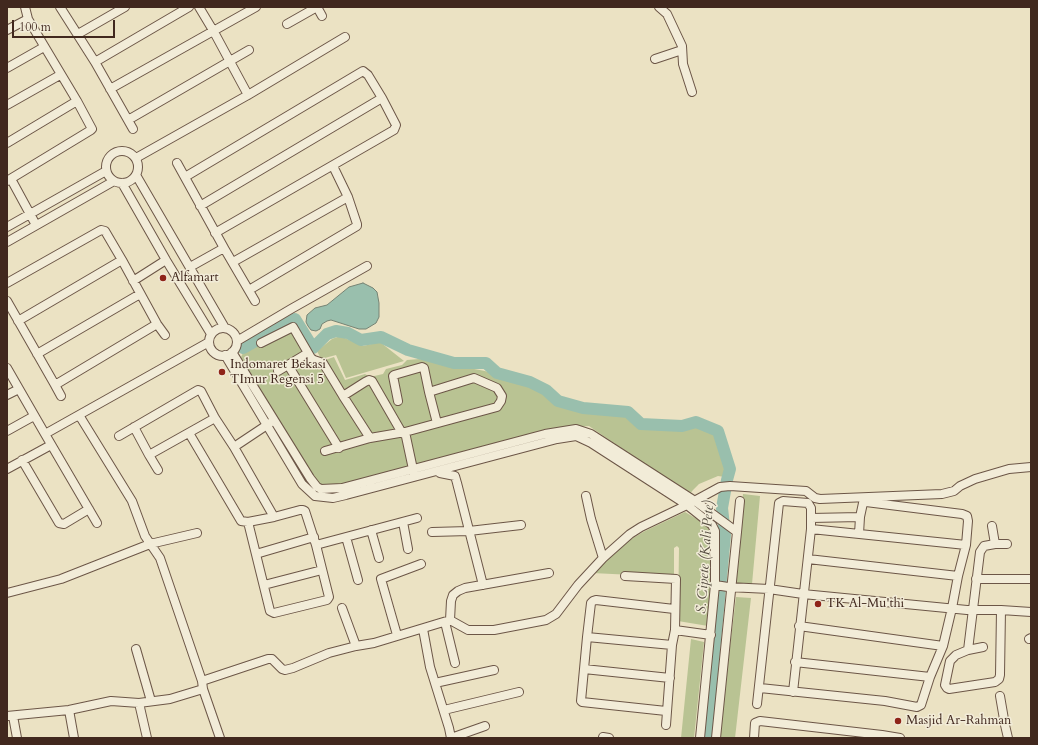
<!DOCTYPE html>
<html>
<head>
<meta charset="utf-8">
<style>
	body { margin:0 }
	#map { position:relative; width:1038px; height:745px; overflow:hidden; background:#ebe2c3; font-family:Cardo,serif }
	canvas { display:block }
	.frame { position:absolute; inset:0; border:8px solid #41281e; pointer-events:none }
	.scale { position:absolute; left:12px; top:20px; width:103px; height:18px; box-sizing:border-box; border:2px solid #41281e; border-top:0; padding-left:5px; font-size:12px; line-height:14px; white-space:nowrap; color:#41281e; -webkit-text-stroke:3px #f2ecd8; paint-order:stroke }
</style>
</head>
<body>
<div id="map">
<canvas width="1038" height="745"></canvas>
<div class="frame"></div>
<div class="scale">100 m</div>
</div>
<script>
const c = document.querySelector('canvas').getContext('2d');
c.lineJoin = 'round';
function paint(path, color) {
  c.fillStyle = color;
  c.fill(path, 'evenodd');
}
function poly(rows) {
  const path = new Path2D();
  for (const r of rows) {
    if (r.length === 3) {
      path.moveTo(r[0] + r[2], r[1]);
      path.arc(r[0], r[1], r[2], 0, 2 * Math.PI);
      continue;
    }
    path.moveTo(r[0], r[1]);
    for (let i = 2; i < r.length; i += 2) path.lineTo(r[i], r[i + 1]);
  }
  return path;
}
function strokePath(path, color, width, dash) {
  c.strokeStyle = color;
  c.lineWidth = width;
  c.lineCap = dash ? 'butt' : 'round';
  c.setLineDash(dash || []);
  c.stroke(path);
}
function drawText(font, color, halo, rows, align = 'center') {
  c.font = font + ' Cardo,serif';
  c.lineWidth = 3;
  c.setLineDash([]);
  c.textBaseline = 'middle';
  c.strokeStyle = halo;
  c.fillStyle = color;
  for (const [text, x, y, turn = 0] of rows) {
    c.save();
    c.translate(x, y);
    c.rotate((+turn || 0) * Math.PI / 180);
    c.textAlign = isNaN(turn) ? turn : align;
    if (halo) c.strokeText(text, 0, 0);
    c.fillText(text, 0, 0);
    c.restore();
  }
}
const green = poly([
	[294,324,319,362,334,357,345,380,365,374,370,377,383,374,386,369,402,365,407,360,420,359,485,371,540,390,558,403,591,411,625,414,641,426,683,429,696,425,716,432,728,469,725,477,718,476,699,484,693,490,689,495,589,426,558,428,338,486,326,487,315,482,241,357,244,351],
	[340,336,363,346,380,342,404,361,346,378,336,355,321,359,317,351,332,339],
	[743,494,760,496,752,584,735,583],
	[685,512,712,528,714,574,708,626,678,621,679,548,677,546,674,548,674,577,592,573,621,545,645,531],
	[736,597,751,598,735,738,719,738],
	[691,639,704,642,694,738,681,738]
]);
const water = poly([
	[363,283,373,288,377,292,379,303,379,317,376,323,366,329,359,329,331,320,327,321,322,324,320,329,316,331,311,330,308,326,306,322,307,315,315,308,327,305,349,287,363,283]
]);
const river = poly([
	[243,348,295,319,313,348,327,334,336,331,348,333,361,340,381,337,408,350,454,363,486,363,497,373,530,382,546,390,558,401,583,408,628,412,641,424,682,426,696,422,718,431,730,469,727,480,722,508,725,535,706,738]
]);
const minor = poly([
	[60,7,95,62,133,129],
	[199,7,214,32,248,95],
	[317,7,322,16],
	[659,7,667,14,682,46,683,64,692,92],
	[287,24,317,7],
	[7,30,28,19],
	[78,34,125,7],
	[655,59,682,50],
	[95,62,189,7],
	[7,68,44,47],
	[110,89,256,7],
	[7,105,60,75],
	[128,120,249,50],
	[7,143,77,101],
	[122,167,16],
	[136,158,248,95,345,37],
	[177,163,224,248],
	[136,175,225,328],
	[185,177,363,71,368,75,382,98,396,125,394,130,215,233],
	[11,179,36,225],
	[7,181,91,130,92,129,77,101,28,19,25,7],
	[122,183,166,260,211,334],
	[200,206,382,98],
	[7,227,106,171],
	[7,242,114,181],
	[233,262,348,197],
	[190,267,224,248,255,301],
	[133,281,166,260],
	[7,283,101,230,105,231,122,260,157,324,165,335],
	[249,290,357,226,357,224,348,197,333,166],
	[7,301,55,385],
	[18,321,122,260],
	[223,342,14],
	[237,341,291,309,367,266],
	[261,343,293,327,311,358,314,360,323,363,343,396],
	[232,352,310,478,317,487,321,489,342,488,545,434,576,429,591,434,695,501,737,532,716,738],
	[37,354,140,294],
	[225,355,302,484,315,496,333,498,346,495,557,439,576,436,591,443,687,505,712,525,715,531,715,585,700,738],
	[288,365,339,448],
	[7,368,45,434],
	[278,371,308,353],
	[429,392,437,423],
	[7,395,19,389],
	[61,396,55,385,157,324],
	[398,401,393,376,394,375,422,367,424,368,429,392,474,378,497,388,502,396,501,401,497,407,405,432],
	[79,415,132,501,145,536,160,558,202,681,203,689,220,738],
	[134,427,149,455,215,418],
	[7,431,34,416],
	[189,433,241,521,248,522,274,517,234,447],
	[119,436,198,390,201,391,215,418,234,447,270,423],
	[370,438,343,396,365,382,369,380,372,381,402,433],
	[325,451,370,438,405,432,414,474],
	[149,455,158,470],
	[22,460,59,523,64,524,89,509],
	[7,469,51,445],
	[440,473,455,476,457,483,483,585],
	[586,496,591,519,603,558],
	[811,518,860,517],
	[248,522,270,611,274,613,327,600,329,597,316,545,305,511,303,510,300,510,274,517],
	[403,522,408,549],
	[97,523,45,434,209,342],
	[992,526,995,544],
	[811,529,966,545],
	[371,530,379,558],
	[432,532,469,531,521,525],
	[737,532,740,501],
	[346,537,358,580],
	[316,545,417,518],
	[256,554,314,537],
	[808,559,958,576],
	[625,576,676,579,675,630],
	[976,579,1031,579],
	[264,585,322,570],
	[715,585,728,587,769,589,803,594,967,610,1001,610,1031,612],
	[7,593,61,579,150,544,197,533],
	[342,608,356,646],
	[450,620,451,601,453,595,458,591,465,588,549,573],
	[445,622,455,663],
	[799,626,943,646],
	[423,629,430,667,449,728,451,738],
	[397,635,381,579,421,564],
	[587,637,672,645],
	[1029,639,1031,638],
	[983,647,968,650,956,655,950,661,945,685,947,688,949,689,995,682,999,679,1000,675,1001,610],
	[136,649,151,701],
	[968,650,980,552,984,546,995,544,1007,544],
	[795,662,930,677],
	[584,669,670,678],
	[202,681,268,659,272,659,282,669,285,670,293,668,329,653,356,646,374,643,450,620,468,630,494,630,546,620,556,614,578,585,603,558,630,534,641,527,687,505,720,487,730,486,806,491,815,498,820,499,942,494,954,491,960,486,975,479,1009,469,1031,467],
	[435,683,494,670],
	[760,688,885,701,917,707,921,705,930,677,943,646,952,608,958,576,966,545,968,521,967,516,962,514,866,502,863,503,860,517,859,534],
	[1000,696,1005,725,1008,738],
	[139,703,147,738],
	[757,704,779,503,783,501,808,503,811,508,811,529,793,692],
	[69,710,74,738],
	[444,710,519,692],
	[666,711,582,702,581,701,587,637,591,603,593,601,596,600,674,609],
	[7,716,69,710,111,701,139,703,170,699,203,689],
	[13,716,17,738],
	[666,725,672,645,675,630,711,635],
	[603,737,609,738],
	[451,738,485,726],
	[754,738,755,723,760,721,882,735,900,738]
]);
const markers = [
	[163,278,4,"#8f2418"],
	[222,372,4,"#8f2418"],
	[818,604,4,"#8f2418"],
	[898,721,4,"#8f2418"]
];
const poiNames = [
	["Alfamart",171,278],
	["Indomaret Bekasi",230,365],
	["TImur Regensi 5",230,380],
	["TK Al-Mu'thi",826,604],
	["Masjid Ar-Rahman",906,721]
];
const waterNames = [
	["S. Cipete (Kali Pete)",706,557,-86]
];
paint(green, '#b9c393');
paint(water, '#99bfad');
strokePath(water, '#768374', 1);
strokePath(river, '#99bfad', 12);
strokePath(minor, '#6c5647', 10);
strokePath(minor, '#f2ecd8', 8);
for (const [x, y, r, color] of markers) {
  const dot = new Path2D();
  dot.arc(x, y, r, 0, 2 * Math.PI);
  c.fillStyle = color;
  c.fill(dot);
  strokePath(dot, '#f2ecd8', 1.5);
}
drawText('13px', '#41281e', '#f2ecd8', poiNames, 'left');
drawText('italic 14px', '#574e42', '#f2ecd8', waterNames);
</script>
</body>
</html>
